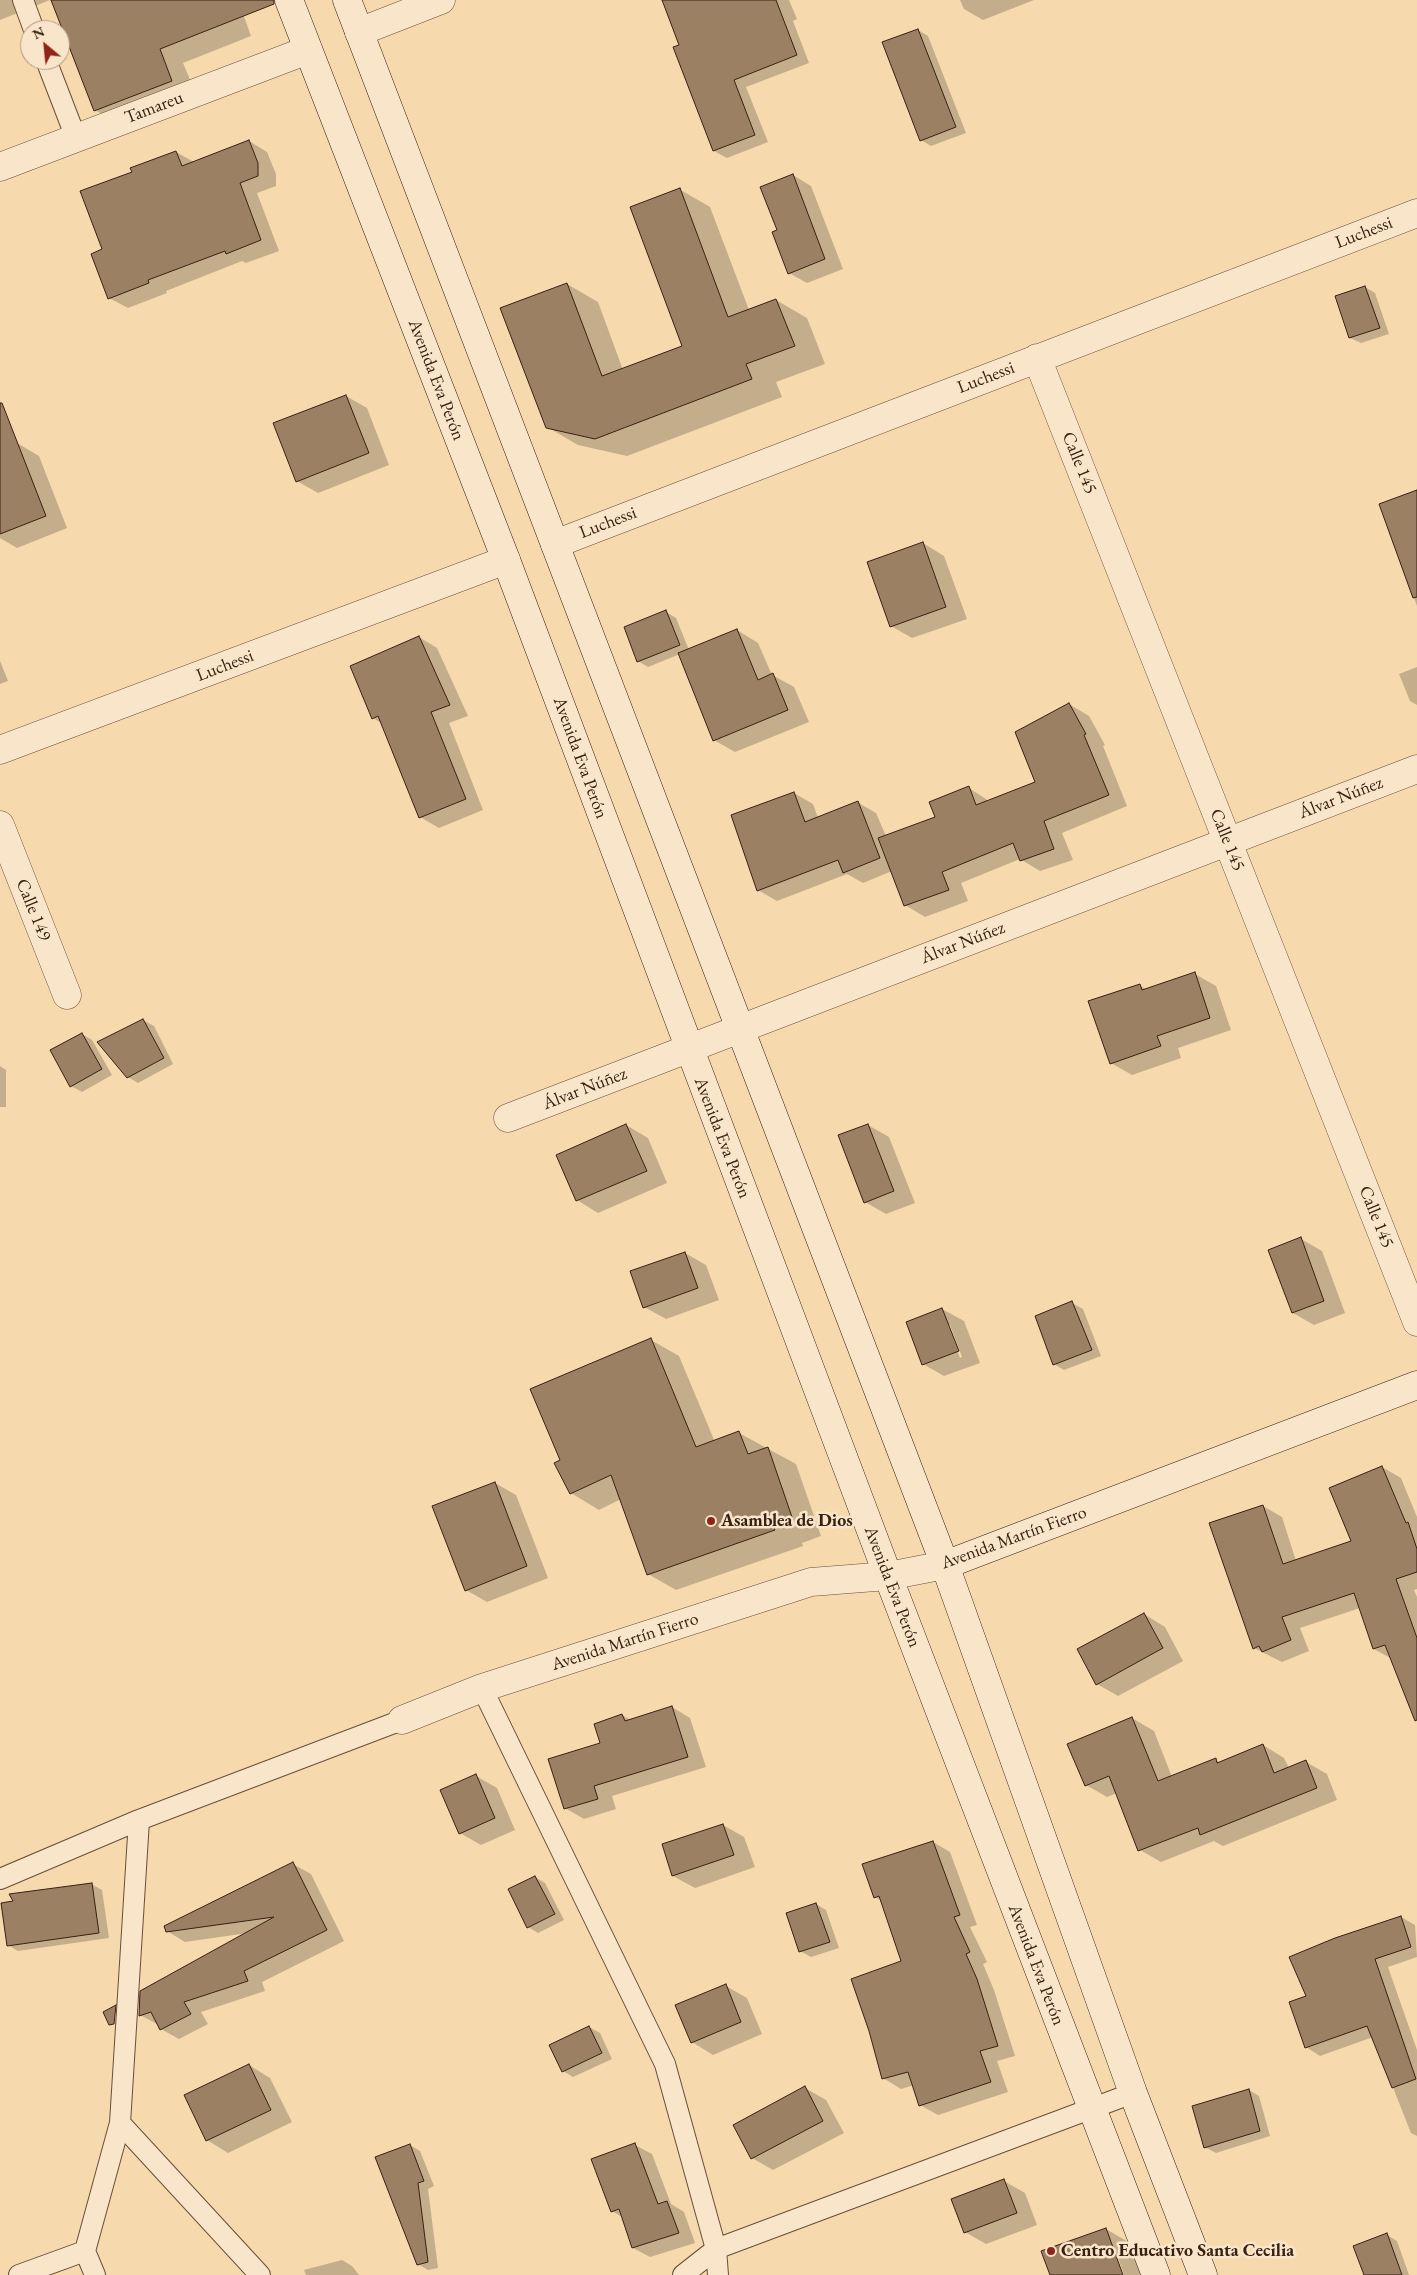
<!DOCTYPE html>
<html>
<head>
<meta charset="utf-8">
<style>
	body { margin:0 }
	#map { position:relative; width:1417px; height:2275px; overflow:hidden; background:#f6d9ad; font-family:"EB Garamond",serif }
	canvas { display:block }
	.north { position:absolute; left:20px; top:20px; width:50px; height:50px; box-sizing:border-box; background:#f9e6ca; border:1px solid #ac9781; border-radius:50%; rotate:332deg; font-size:14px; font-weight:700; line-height:20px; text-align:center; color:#382013 }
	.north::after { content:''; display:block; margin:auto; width:18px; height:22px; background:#8f2418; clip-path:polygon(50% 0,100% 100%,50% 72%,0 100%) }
</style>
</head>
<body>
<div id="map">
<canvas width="1417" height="2275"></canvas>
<div class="north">N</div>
</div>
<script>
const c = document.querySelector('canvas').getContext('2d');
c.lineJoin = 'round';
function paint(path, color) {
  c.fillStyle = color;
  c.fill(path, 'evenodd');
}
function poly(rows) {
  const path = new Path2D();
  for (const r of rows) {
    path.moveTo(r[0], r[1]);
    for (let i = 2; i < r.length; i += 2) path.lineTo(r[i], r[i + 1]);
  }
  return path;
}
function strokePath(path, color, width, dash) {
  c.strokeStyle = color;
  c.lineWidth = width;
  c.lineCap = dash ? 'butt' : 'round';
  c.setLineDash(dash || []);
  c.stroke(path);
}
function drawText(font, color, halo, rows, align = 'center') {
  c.font = font + ' "EB Garamond",serif';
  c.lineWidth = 5;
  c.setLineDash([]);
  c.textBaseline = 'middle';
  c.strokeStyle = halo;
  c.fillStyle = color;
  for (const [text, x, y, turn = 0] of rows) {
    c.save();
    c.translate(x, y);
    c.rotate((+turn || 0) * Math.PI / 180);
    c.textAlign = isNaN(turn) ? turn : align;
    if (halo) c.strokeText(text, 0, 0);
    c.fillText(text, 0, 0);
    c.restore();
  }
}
const shadow = poly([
	[0,0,50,0,0,20],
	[52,0,238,0,251,36,183,63,196,94,119,124,95,110],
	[664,0,789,0,797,19,793,21,809,63,746,87,768,142,727,158,714,151,675,48,681,45],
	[960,0,1034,0,983,20,964,9],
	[918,30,928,36,966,133,931,146,921,140],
	[249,141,267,152,276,174,276,186,257,193,279,251,246,263,242,261,166,291,167,293,128,308,109,298,104,250,133,172,176,152,194,162],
	[793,175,811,186,843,269,807,283,789,273,779,230],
	[679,189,710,207,749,310,776,300,807,318,825,364,776,382,782,397,627,456,578,445,547,427,567,284,598,302,623,370,684,346],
	[1365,287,1375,293,1389,334,1361,343,1350,338],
	[346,396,367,408,389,465,318,493,297,481],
	[17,443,39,456,67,528,17,548,0,538,0,450],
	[1417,496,1417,606,1381,504],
	[923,543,944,556,967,619,912,638,891,626],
	[666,612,676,618,689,650,737,630,758,643,772,675,794,687,809,722,735,752,714,740,680,654,648,667,638,661],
	[419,637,437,648,468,716,449,723,483,810,439,828,420,817,383,724,373,718],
	[0,661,8,681,0,684],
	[1417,667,1417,705,1410,701,1399,674],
	[1069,704,1089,716,1105,745,1103,746,1127,806,1062,833,1073,860,1040,871,1020,859,961,883,968,901,925,917,905,905,892,871,863,883,847,874,777,901,758,890,794,793,813,804,818,818,857,802,876,813,886,836,937,817,969,788,989,801,1037,783],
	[1195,974,1216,986,1231,1030,1178,1048,1181,1058,1132,1075,1111,1063,1139,985,1147,990],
	[143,1020,154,1026,173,1064,138,1083,128,1077],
	[82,1034,92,1040,112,1075,82,1092,71,1086],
	[0,1066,6,1070,6,1107,0,1107],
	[626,1125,648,1138,667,1183,598,1213,577,1200,558,1155],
	[868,1125,889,1137,915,1203,886,1214,865,1202],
	[1301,1239,1322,1251,1345,1313,1314,1325,1293,1313],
	[685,1253,706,1265,719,1300,666,1319,644,1307],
	[1072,1303,1083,1309,1101,1356,1064,1370,1054,1364],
	[942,1309,964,1321,980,1363,944,1376,923,1364],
	[948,1325,950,1325,962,1357,960,1358],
	[651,1340,679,1356,715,1442,739,1433,796,1464,821,1536,802,1543,803,1546,676,1590,648,1574,621,1499,599,1510,571,1493,562,1460],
	[1382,1467,1401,1478,1417,1517,1417,1589,1414,1590,1417,1597,1417,1687,1392,1659,1374,1649,1360,1608,1300,1628,1309,1651,1282,1662,1254,1648,1263,1506,1282,1517,1296,1561,1353,1542],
	[495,1483,516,1495,548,1578,487,1602,466,1590],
	[1144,1614,1165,1627,1183,1661,1118,1696,1097,1684],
	[672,1707,690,1718,706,1767,612,1796,616,1809,584,1819,565,1808,602,1743,622,1715,631,1720],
	[1132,1718,1154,1731,1172,1777,1215,1760,1221,1763,1263,1745,1284,1758,1289,1768,1306,1762,1327,1774,1337,1800,1223,1846,1214,1841,1161,1862,1140,1850,1117,1793,1107,1797,1086,1785],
	[476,1776,497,1788,515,1830,481,1845,460,1833],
	[723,1825,744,1837,755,1867,695,1888,673,1876],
	[933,1842,950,1852,977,1925,970,1927,987,1962,983,1964,994,1990,1015,2056,997,2061,1008,2092,938,2115,920,2105,914,2085,901,2089,883,2078,903,1961,883,1902,875,1897],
	[293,1864,311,1874,344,1941,262,1982,265,1991,201,2012,208,2024,179,2039,161,2029,159,2025,140,2015,248,1933,185,1942,167,1931],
	[535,1877,545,1883,564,1920,538,1933,528,1927],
	[91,1884,102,1890,109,1938,18,1951,8,1945],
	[816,1904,826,1910,839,1948,811,1957,800,1951],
	[1401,1917,1415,1925,1417,1957,1388,1967,1417,2050,1417,2136,1411,2133,1373,2037,1320,2056,1306,2047,1307,1997],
	[726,1986,747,1998,762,2034,713,2055,692,2042],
	[589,2027,600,2033,612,2059,573,2077,563,2071],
	[249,2065,270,2078,292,2122,228,2153,207,2140],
	[805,2088,826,2100,844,2133,773,2170,752,2158],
	[1249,2090,1259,2096,1270,2136,1216,2153,1205,2147],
	[410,2145,420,2151,434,2186,428,2189,438,2268,428,2270,418,2264],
	[635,2145,652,2154,671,2204,684,2212,695,2243,650,2257,633,2248,622,2217,612,2211],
	[1004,2181,1025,2193,1037,2225,986,2244,965,2232],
	[1106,2229,1142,2250,1151,2275,1124,2275,1118,2257,1115,2257,1122,2275,1049,2275],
	[1387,2235,1397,2241,1409,2275,1365,2275],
	[342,2260,352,2266,359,2275,306,2275,304,2270]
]);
const building = poly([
	[51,0,274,0,274,4,160,49,172,81,94,111,51,0],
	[662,0,776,0,797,55,734,80,755,135,713,151,673,47,679,45,662,0],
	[918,29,956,127,920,141,882,42,918,29],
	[249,140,258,163,258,176,240,183,261,240,226,254,225,251,148,280,149,283,108,299,91,254,102,249,80,191,132,172,130,168,176,151,182,166,249,140],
	[793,174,825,259,788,274,772,232,777,230,760,187,793,174],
	[680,188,728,317,776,299,795,346,746,364,752,379,595,439,546,428,500,308,567,283,602,376,682,346,630,207,680,188],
	[1365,286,1380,328,1349,338,1335,296,1365,286],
	[346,395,369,453,296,482,273,423,346,395],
	[0,403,2,403,46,516,0,534,0,403],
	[1417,490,1417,597,1413,598,1379,504,1417,490],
	[923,542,946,607,890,627,867,562,923,542],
	[666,610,680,645,637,662,624,627,666,610],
	[737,629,758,680,773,673,788,710,713,741,678,653,737,629],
	[419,636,450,705,431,712,466,799,419,818,378,716,372,719,350,666,419,636],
	[1069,703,1086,734,1084,735,1109,795,1044,821,1054,849,1020,861,1013,843,942,872,949,890,904,906,878,838,935,817,929,802,969,786,976,805,1035,782,1015,732,1069,703],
	[794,792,805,822,858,801,880,858,843,873,838,860,757,891,731,815,794,792],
	[1195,972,1210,1018,1157,1036,1161,1046,1110,1064,1088,1001,1140,984,1142,990,1195,972],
	[143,1019,164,1058,127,1078,97,1042,143,1019],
	[82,1033,102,1069,70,1087,50,1050,82,1033],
	[626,1124,647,1171,576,1201,556,1155,626,1124],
	[868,1124,894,1191,864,1203,838,1135,868,1124],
	[1301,1237,1324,1301,1292,1313,1268,1250,1301,1237],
	[685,1252,698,1288,643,1308,630,1271,685,1252],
	[1072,1301,1092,1350,1053,1365,1035,1316,1072,1301],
	[942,1308,959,1351,922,1365,906,1322,942,1308],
	[651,1338,696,1447,739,1431,748,1454,768,1447,793,1520,774,1527,775,1530,647,1575,611,1475,570,1494,554,1463,560,1460,530,1389,651,1338],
	[1382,1466,1406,1523,1408,1522,1417,1549,1417,1572,1396,1579,1417,1638,1417,1720,1415,1721,1385,1645,1373,1649,1354,1593,1282,1617,1291,1640,1262,1652,1259,1646,1253,1649,1209,1523,1263,1505,1283,1564,1351,1541,1329,1488,1382,1466],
	[495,1482,527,1566,465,1591,432,1506,495,1482],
	[1144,1613,1163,1648,1096,1685,1077,1649,1144,1613],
	[672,1706,688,1757,594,1786,598,1799,564,1809,548,1759,600,1743,594,1724,622,1714,625,1721,672,1706],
	[1132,1717,1158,1781,1216,1758,1217,1763,1263,1744,1274,1773,1306,1760,1317,1788,1200,1835,1198,1828,1138,1851,1109,1776,1085,1786,1067,1744,1132,1717],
	[476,1774,495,1818,459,1834,440,1790,476,1774],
	[723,1824,734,1855,672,1876,662,1844,723,1824],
	[933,1841,960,1915,954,1917,970,1952,966,1954,977,1979,998,2046,980,2051,991,2082,919,2106,908,2072,882,2079,869,2031,851,1979,901,1961,879,1896,874,1898,862,1864,933,1841],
	[293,1862,327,1930,244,1971,248,1981,184,2002,191,2014,160,2030,151,2012,139,2016,140,1991,274,1917,166,1932,164,1926,293,1862],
	[535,1876,555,1914,527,1928,508,1889,535,1876],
	[92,1883,99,1933,7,1946,1,1903,13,1901,9,1894,92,1883],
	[816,1903,830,1942,799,1952,786,1913,816,1903],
	[1401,1916,1411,1947,1375,1959,1416,2079,1392,2088,1367,2026,1305,2048,1289,2002,1306,1996,1289,1957,1335,1938,1401,1916],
	[726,1984,741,2022,691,2043,675,2005,726,1984],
	[116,2005,114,2024,109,2025,103,2012,116,2005],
	[589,2026,602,2053,562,2072,549,2045,589,2026],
	[249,2064,271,2110,206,2141,184,2095,249,2064],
	[805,2086,823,2121,751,2159,733,2125,805,2086],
	[1249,2089,1260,2131,1204,2148,1192,2106,1249,2089],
	[635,2143,658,2204,667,2201,679,2233,632,2248,619,2209,611,2212,591,2159,635,2143],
	[410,2144,424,2181,418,2183,428,2262,417,2265,375,2157,410,2144],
	[1004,2179,1017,2213,964,2233,951,2199,1004,2179],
	[1106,2228,1123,2275,1050,2275,1041,2251,1106,2228],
	[1387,2233,1402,2275,1364,2275,1353,2246,1387,2233]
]);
const lane = poly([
	[23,0,34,30],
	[46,60,76,138],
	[482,1688,665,2064,716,2249,718,2275],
	[139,1820,120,2123,260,2275],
	[0,1879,139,1820,402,1720],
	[85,2251,95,2275],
	[19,2275,85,2251,120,2123],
	[683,2275,716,2249,1133,2093]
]);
const street = poly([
	[359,32,441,0],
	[0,167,308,50],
	[1037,358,1417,1322],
	[555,544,1417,213],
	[0,750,506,560],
	[0,825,67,995],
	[508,1118,1417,769],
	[402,1720,482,1688,811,1582,888,1576,945,1565]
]);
const secondary = poly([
	[289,0,506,560,888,1576,1156,2275],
	[347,0,945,1565,1133,2093,1203,2275],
	[945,1565,1417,1385]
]);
const markers = [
	[711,1521,5,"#8f2418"],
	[1051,2251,5,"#8f2418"]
];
const streetNames = [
	["Tamareu",154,108,-21],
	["Luchessi",1364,233,-21],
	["Luchessi",986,378,-21],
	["Avenida Eva Perón",436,380,69],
	["Calle 145",1079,463,68],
	["Luchessi",608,523,-21],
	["Luchessi",225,666,-21],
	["Avenida Eva Perón",580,758,70],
	["Álvar Núñez",1341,798,-21],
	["Calle 145",1227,840,68],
	["Calle 149",33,910,68],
	["Álvar Núñez",963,943,-21],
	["Álvar Núñez",585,1089,-21],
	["Avenida Eva Perón",722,1138,69],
	["Calle 145",1376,1217,68],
	["Avenida Martín Fierro",1014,1538,-20],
	["Avenida Eva Perón",892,1587,69],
	["Avenida Martín Fierro",625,1642,-18],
	["Avenida Eva Perón",1036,1965,69]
];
const poiNames = [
	["Asamblea de Dios",721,1521],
	["Centro Educativo Santa Cecilia",1061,2251]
];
paint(shadow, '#0003');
paint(building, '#9b8063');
strokePath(building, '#382013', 1);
strokePath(lane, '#684e3a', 22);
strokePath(street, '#684e3a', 29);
strokePath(secondary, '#382013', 29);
strokePath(lane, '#f9e6ca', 20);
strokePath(street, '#f9e6ca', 28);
strokePath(secondary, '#f9e6ca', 28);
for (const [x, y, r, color] of markers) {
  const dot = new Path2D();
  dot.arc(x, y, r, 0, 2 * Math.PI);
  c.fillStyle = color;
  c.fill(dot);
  strokePath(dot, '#f9e6ca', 2);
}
drawText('18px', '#382013', '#f9e6ca', streetNames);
drawText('bold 18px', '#382013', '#f9e6ca', poiNames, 'left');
</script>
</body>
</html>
